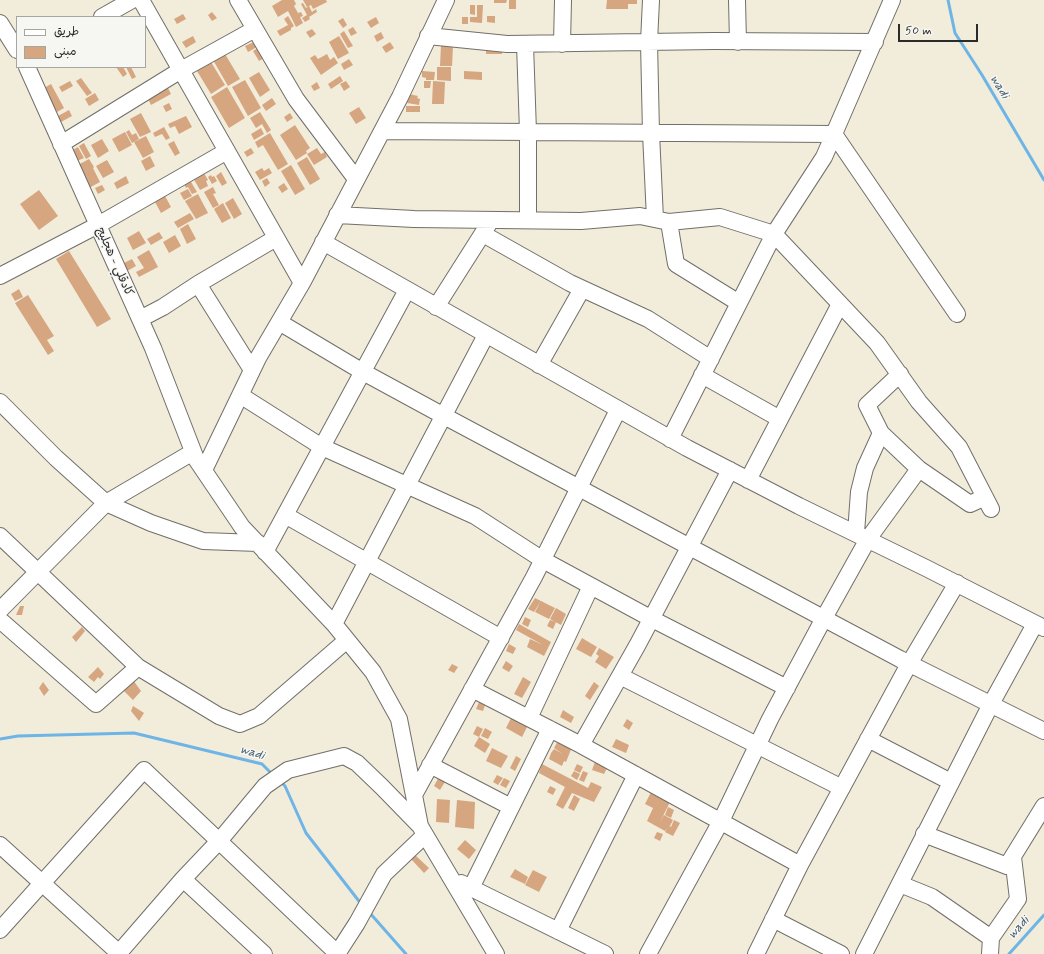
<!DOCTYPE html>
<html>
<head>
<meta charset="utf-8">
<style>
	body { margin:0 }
	#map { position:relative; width:1044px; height:954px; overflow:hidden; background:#f2ecdb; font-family:Mynerve,"Playpen Sans Arabic",sans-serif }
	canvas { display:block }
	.legend { position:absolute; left:16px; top:16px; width:130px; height:52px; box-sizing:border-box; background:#f6f6f2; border:1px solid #a5a5a2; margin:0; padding:5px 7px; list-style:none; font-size:12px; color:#2b2b2b }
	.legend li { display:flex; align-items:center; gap:8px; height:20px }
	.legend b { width:20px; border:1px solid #a5a5a2 }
	.scale { position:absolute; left:898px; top:24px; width:80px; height:18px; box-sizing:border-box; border:2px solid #2b2b2b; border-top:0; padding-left:5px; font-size:12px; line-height:14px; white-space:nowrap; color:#2b2b2b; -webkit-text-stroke:3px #f6f6f2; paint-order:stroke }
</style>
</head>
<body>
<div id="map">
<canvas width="1044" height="954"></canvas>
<ul class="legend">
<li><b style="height:5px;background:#fff"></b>طريق</li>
<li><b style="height:11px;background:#d6a680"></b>مبنى</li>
</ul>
<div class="scale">50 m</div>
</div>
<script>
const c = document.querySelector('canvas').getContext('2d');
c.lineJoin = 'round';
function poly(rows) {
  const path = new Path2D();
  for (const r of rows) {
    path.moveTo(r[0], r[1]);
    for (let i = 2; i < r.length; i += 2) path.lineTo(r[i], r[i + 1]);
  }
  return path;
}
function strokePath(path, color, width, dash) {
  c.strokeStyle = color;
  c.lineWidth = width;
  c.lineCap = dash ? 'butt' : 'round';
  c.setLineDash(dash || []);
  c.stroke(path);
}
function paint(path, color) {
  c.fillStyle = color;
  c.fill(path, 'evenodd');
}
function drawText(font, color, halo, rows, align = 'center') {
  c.font = font + ' Mynerve,"Playpen Sans Arabic",sans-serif';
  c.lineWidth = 3;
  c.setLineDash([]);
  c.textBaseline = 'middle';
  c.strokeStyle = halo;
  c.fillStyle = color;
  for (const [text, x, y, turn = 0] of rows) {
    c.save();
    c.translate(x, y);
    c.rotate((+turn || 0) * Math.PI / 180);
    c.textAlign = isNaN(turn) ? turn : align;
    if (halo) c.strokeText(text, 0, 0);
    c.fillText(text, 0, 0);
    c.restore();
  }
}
const stream = poly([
	[948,0,955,33,982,75,1044,180],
	[0,739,18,736,134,733,262,764,272,774],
	[281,782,285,786,306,833,362,905],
	[369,912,406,954],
	[1009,954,1044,915]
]);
const building = poly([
	[282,0,294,0,296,4,294,6,298,13,301,12,303,16,300,17,303,23,296,27,288,11,278,17,272,6],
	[303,0,326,0,327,2,313,9,311,5,307,7],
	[494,0,507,0,506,3,494,3],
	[509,0,516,0,516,9,509,9],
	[607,0,637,0,637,4,628,4,628,9,606,9],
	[303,3,306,8,309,6,312,12,316,9,317,12,309,17,310,19,305,22,302,18,307,15,301,4],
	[470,5,475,5,475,15,470,14],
	[477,5,483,5,482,23,470,22,470,17,477,17],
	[212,12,217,18,212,21,208,15],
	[183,14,186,19,177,24,174,19],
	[288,16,294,26,291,28,291,30,280,36,277,31,288,25,284,19],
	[487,16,495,16,495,23,487,22],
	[376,17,379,23,371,28,367,22],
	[462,17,468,17,468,24,462,24],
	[343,18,347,25,343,28,338,21],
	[353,27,357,33,351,36,348,30],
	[312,29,316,34,310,38,306,32],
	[344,31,353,46,348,48,340,34],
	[381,32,384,38,377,42,374,36],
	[193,36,196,42,186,48,182,42],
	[339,36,349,53,338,59,329,42],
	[254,42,257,47,248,52,245,46],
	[390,42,394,48,386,53,382,47],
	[441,45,453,46,452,66,440,66],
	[486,47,502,47,502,54,486,54],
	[258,48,264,58,259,61,253,51],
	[225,54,240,79,228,86,213,60],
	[327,54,330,60,334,57,338,63,321,75,310,58,315,55,318,59],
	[349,59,353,65,344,70,341,64],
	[211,62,225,85,211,94,197,71],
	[116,67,123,67,127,74,123,77],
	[126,67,131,67,136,77,132,79],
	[437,67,451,67,451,81,437,80],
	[422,71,435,72,434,80,426,80,426,78,422,77],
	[464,71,482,72,482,80,464,79],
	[259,72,270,90,260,97,249,78],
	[340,76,343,81,331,89,328,84],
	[81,78,92,93,87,96,76,81],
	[245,80,261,108,248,116,232,87],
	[70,81,73,86,62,92,59,87],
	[346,81,350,87,344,91,340,84],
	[424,81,431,81,430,88,424,88],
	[433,81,445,82,444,104,432,104],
	[317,82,320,88,314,91,311,86],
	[51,84,64,108,57,112,44,88],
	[227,87,245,118,229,128,211,97],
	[168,88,171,94,151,105,148,99],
	[95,93,99,100,89,106,85,99],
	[409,94,418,96,417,98,420,99,419,105,407,103],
	[272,98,276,104,266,111,262,105],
	[169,103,172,109,166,112,163,106],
	[406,106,420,106,420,112,406,112],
	[359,107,366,118,356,124,349,113],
	[69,110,72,116,61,122,58,116],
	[260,112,271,130,267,133,262,124,256,128,250,118],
	[141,113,151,132,140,137,130,119],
	[290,113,293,118,287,122,284,117],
	[186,116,192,127,179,134,175,126,170,128,168,124],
	[295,125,310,148,306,151,307,153,296,160,280,135],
	[164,127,170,138,166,140,162,134,155,137,153,133],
	[261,128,264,134,254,140,251,134],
	[129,130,132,135,136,133,139,139,132,143,126,132],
	[125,132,132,145,119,152,112,139],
	[270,133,288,164,278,170,263,145,258,148,255,142],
	[146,136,154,152,143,158,134,142],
	[102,139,109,151,98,158,91,145],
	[174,141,180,153,175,156,168,144],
	[84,143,91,156,86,159,79,146],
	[78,147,84,158,77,161,71,151],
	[251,148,254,153,247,157,244,152],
	[317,148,321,154,325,152,327,157,314,165,307,154],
	[150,156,155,166,146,171,141,161],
	[307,157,320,179,310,185,297,163],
	[89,159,94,167,93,168,100,182,87,189,76,166],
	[107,160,114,172,103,178,96,166],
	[291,165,305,189,295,195,281,171],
	[262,168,264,171,269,168,272,173,260,180,255,172],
	[202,170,208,180,206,181,208,186,200,190,192,176],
	[221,172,227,183,222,186,216,176],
	[211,175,212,177,214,176,217,181,212,184,208,177],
	[126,176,129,183,117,189,114,183],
	[188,177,197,192,192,194,188,187,186,188,182,180],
	[267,178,270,183,265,187,262,181],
	[284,183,288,189,282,193,278,187],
	[102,185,105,190,98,194,95,188],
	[213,187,216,193,213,194,219,205,213,208,204,192],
	[188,189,192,196,184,200,180,193],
	[39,190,58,216,39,230,20,204],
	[198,194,208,213,196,219,185,201],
	[165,196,171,207,161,213,155,202],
	[233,198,242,214,234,219,225,203],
	[223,203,231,218,222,223,214,209],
	[190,213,194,219,178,228,174,222],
	[188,224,196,239,187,244,180,229],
	[139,231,146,243,133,250,127,238],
	[159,232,163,238,151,245,147,239],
	[175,235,181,246,169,253,163,242],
	[149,250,158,267,139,277,136,272,144,268,137,257],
	[69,251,111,319,97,327,56,259],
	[132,259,136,266,122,274,118,266],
	[19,289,23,297,15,301,11,294],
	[28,295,54,336,47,340,54,351,48,355,15,303],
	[535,598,541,601,534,612,528,609],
	[541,601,555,608,549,619,535,612],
	[20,606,24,606,22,615,16,615],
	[556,608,566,614,561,625,550,619],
	[525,617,531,620,528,627,522,624],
	[550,620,556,622,553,629,547,626],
	[519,624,551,642,544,656,527,647,530,639,543,645,516,630],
	[82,627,85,631,76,642,72,637],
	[582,638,597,647,591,657,576,649],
	[509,644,516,648,513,654,506,651],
	[599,648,614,657,606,669,595,662,599,656,596,654],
	[506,661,513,666,509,672,502,668],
	[452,664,458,667,454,673,448,670],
	[98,667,104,674,100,679,98,677,94,682,88,677],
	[523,677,531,682,522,698,514,694],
	[133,680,141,691,133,700,123,690],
	[43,682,49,690,44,696,39,688],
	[594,682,599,686,590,700,585,696],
	[479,702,485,705,483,711,476,709],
	[133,706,144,713,139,721,131,711],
	[563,710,574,717,571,723,560,717],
	[512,716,528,725,522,737,506,728],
	[627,719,633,723,629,730,623,726],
	[477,726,483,729,479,737,473,734],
	[485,728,492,732,488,739,481,736],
	[479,737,490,744,485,753,474,746],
	[616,739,629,745,626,753,612,747],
	[558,741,572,747,566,762,564,761,562,766,549,759,551,753,555,755,551,753,554,749,563,754,554,748],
	[492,748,508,756,501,768,486,761],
	[516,756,521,759,515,771,510,768],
	[595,762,607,768,604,774,592,770],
	[542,764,588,788,591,782,602,787,594,802,572,793,563,809,556,805,565,787,539,773],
	[577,764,583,767,580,773,574,770],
	[574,771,580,774,577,780,571,776],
	[583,771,588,773,584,782,579,780],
	[441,773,448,777,440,790,434,786],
	[497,775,503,778,498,785,493,782],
	[504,778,510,781,506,788,500,785],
	[550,786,556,789,553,795,547,792],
	[651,792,670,802,660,822,664,815,673,820,670,826,668,825,671,827,674,820,680,823,673,836,665,832,667,828,665,831,647,821,653,808,645,804],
	[574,795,580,799,574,811,568,808],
	[437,799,450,800,449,823,436,822],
	[457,800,475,802,474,829,455,827],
	[668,807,674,810,671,818,665,815],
	[657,832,663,834,660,841,654,838],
	[465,840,476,850,469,859,457,849],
	[415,855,429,868,424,873,411,859],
	[515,869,528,877,525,884,510,877],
	[533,870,547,877,539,892,525,885]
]);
const minor = poly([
	[141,0,302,283],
	[238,0,296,99,356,179],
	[651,0,649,42,651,133,655,219],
	[737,0,738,42],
	[102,17,132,0],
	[0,23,17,50],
	[428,36,507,44,714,41,875,42],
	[525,44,528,132,528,220],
	[562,44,563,0],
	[27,67,153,348,196,459,242,527,334,624,373,672,399,719,420,826,496,954],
	[382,131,834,134,957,314],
	[61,144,181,70,255,29],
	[337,215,414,219,581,221,640,216,669,222,720,217,774,234,877,343,919,402,959,447,991,509],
	[669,222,676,264,739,303],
	[483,234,570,283,648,319,711,359],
	[323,242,687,448,799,506,926,568,1044,628],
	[0,276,98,225,227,151],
	[198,284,252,370],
	[436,307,488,225],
	[140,319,163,307,198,284,276,238],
	[279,322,363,372,444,416,900,659,1044,731],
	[539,365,582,289],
	[900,374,867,405,881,433,919,469,970,504,985,497],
	[702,375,780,419],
	[240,395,322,447,475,516,543,560,652,619,787,688],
	[0,402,56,458,106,503,151,523,203,541,258,543],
	[670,439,774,234,824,157,892,0],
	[204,470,258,358,302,283,400,97,446,0],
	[748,480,840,304],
	[285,515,501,638],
	[856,533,859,492,865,468,881,433],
	[0,536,138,667,219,716,240,724,259,716,347,640],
	[265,552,407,290],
	[0,610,106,503,193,452],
	[0,620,96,704,138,667],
	[334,624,486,335],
	[620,676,842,788],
	[472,689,581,745,800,865],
	[529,718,591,586],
	[868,739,951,782],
	[581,745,638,644,730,470],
	[430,765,511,807],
	[414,795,534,577,618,410],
	[924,834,1007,866,1044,806],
	[0,845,120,954],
	[183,879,264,954],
	[461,883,605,954],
	[900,884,932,897,991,938],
	[471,888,550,729],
	[773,919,841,954],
	[0,930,144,770,338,954],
	[558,931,636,775],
	[118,954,183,879,220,840,265,786,288,770,344,756,357,763,382,787,420,826],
	[337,954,357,923,384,874,425,835],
	[648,954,721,821,770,719,824,618,868,539,919,469],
	[756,954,800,865,909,664,957,583],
	[864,954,991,704,1035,624],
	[990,954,991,938,1018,899,1013,857]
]);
const streetNames = [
	["كادقلي - هجليج",114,262,66]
];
const waterNames = [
	["wadi",999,87,59],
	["wadi",252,753,18],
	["wadi",1019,928,-48]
];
strokePath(stream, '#6eb5e5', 3);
paint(building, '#d6a680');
strokePath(minor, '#716f69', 18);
strokePath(minor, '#fff', 16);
drawText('12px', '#2b2b2b', '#f6f6f2', streetNames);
drawText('italic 13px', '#425b6c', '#f6f6f2', waterNames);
</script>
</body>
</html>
